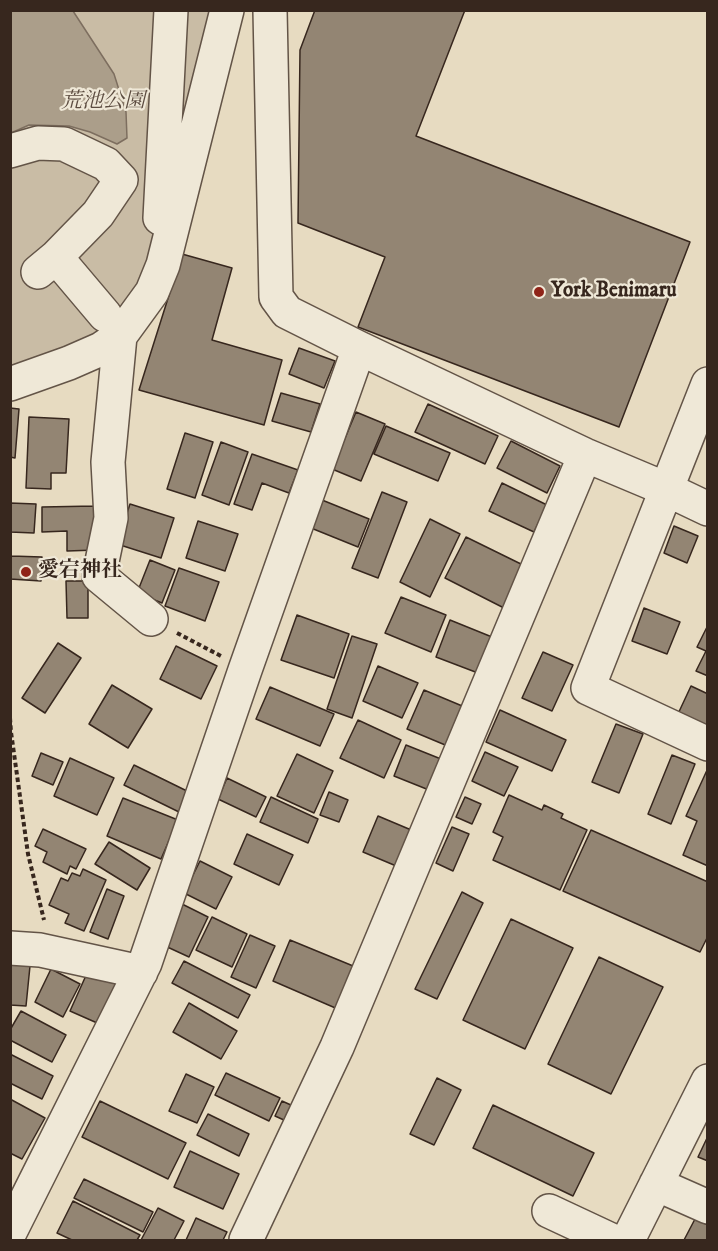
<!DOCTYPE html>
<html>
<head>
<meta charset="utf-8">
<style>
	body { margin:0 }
	#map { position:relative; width:718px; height:1251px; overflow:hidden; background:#e7dbc1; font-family:"IM FELL DW Pica",serif }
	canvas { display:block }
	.frame { position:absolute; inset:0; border:12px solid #37271e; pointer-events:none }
</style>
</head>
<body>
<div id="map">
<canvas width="718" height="1251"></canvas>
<div class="frame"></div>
</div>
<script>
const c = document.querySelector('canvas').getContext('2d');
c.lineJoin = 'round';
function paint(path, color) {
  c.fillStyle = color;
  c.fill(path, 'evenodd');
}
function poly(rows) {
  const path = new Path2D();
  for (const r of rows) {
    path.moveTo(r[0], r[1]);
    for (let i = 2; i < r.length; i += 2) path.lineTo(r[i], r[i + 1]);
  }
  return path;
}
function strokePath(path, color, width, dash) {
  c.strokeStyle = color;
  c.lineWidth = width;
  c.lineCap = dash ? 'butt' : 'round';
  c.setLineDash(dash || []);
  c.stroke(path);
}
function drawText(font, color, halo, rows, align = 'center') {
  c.font = font + ' "IM FELL DW Pica","Noto Serif JP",serif';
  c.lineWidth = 4.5;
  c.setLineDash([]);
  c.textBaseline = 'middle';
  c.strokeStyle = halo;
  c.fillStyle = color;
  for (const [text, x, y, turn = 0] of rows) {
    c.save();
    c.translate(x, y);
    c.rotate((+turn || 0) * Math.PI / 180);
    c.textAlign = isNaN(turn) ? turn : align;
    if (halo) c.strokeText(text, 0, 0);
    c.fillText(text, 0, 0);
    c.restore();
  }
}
const green = poly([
	[11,11,216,11,139,295,98,334,11,368]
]);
const water = poly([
	[11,10,73,11,114,74,126,112,127,138,117,144,90,132,69,126,29,125,11,133,11,10]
]);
const building = poly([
	[315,10,465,10,416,136,690,242,619,427,358,327,385,257,298,223,300,50,315,10],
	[182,254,232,268,212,340,282,360,264,425,139,390,182,254],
	[299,348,335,361,324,388,289,374,299,348],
	[281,393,320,404,311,432,272,421,281,393],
	[428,404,498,436,485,464,415,432,428,404],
	[10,408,19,409,15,458,10,457,10,408],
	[356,412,385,424,361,481,332,469,356,412],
	[29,417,69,419,66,473,51,473,51,489,26,488,29,417],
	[386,426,450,453,438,481,374,454,386,426],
	[185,433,213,442,195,498,167,489,185,433],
	[511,441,560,466,547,493,497,468,511,441],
	[221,442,248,452,229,505,202,495,221,442],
	[252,454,298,470,289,493,262,483,252,510,234,504,252,454],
	[502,483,547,505,534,532,489,511,502,483],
	[382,492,407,502,378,578,352,568,382,492],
	[322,500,369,519,358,547,311,528,322,500],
	[10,503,36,504,34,533,10,532,10,503],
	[130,504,174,518,161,558,117,544,130,504],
	[95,506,96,550,67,551,67,531,42,532,42,507,95,506],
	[430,519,460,534,430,597,400,582,430,519],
	[198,521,238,534,225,571,186,558,198,521],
	[674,526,698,536,687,563,664,553,674,526],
	[466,537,525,566,504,608,445,578,466,537],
	[11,556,42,557,41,581,10,579,11,556],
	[150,560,175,570,162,603,137,593,150,560],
	[179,568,219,582,205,621,165,606,179,568],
	[66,581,88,581,88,618,67,618,66,581],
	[401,597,446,615,431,652,385,633,401,597],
	[644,608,680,622,667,654,632,641,644,608],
	[297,615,349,634,334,678,281,660,297,615],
	[450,620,492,637,478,673,436,657,450,620],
	[708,625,708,676,696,671,706,651,697,647,708,625],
	[352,636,377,644,352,718,327,709,352,636],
	[58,643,81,658,45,713,22,698,58,643],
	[176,646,217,666,201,699,160,679,176,646],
	[543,652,573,665,552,711,522,698,543,652],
	[378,666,418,683,402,718,363,701,378,666],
	[112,685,152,709,128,748,89,724,112,685],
	[691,686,708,694,708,730,677,716,691,686],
	[270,687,334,714,320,746,256,719,270,687],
	[424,690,467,708,450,747,407,729,424,690],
	[500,710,566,740,552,771,486,742,500,710],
	[358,720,401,740,384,778,340,758,358,720],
	[616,724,643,734,619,793,592,782,616,724],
	[406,745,441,759,429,790,394,776,406,745],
	[485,752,518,767,504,796,472,781,485,752],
	[41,753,63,762,53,785,32,776,41,753],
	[297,754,333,771,314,813,277,796,297,754],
	[672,755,695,764,671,824,648,814,672,755],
	[70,758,114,778,97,815,54,796,70,758],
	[134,765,189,792,179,812,124,785,134,765],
	[708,768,708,866,683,855,697,821,686,816,708,768],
	[227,778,266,797,256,817,218,799,227,778],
	[329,792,348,800,339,822,320,815,329,792],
	[509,795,542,810,544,805,563,814,561,818,587,830,560,890,493,860,503,837,493,832,509,795],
	[271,797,318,819,308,843,260,822,271,797],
	[465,797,481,804,472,824,456,817,465,797],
	[123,798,178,820,161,859,107,836,123,798],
	[378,816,416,832,401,868,363,852,378,816],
	[452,827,469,834,453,871,436,863,452,827],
	[43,829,86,849,76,869,70,866,67,874,43,862,47,852,35,846,43,829],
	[591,830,708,882,708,936,700,952,563,891,591,830],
	[247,834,293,855,279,885,234,864,247,834],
	[109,842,150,868,137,890,95,864,109,842],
	[200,861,232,877,216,909,184,893,200,861],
	[83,869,106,880,84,931,65,923,69,914,49,905,61,878,68,881,72,873,80,876,83,869],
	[107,889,124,896,108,939,90,932,107,889],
	[462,892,483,903,437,999,415,989,462,892],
	[182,904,208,917,189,957,163,945,182,904],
	[212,917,247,934,232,967,196,950,212,917],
	[511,919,573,948,525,1049,463,1020,511,919],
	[250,935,275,946,256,988,231,977,250,935],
	[290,940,358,968,340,1010,273,981,290,940],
	[599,957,663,987,611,1094,548,1064,599,957],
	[184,961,250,995,238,1018,172,983,184,961],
	[10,964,30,966,26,1006,10,1005,10,964],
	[51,969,80,984,63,1017,35,1002,51,969],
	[88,971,122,987,104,1026,70,1011,88,971],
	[189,1003,237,1031,221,1059,173,1032,189,1003],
	[21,1011,66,1035,52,1062,10,1040,10,1030,21,1011],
	[10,1054,53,1076,42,1099,10,1083,10,1054],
	[226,1073,280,1098,269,1121,215,1095,226,1073],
	[186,1074,214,1087,197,1123,169,1111,186,1074],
	[437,1078,461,1090,434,1145,410,1134,437,1078],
	[10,1099,45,1118,22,1159,10,1153,10,1099],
	[100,1101,186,1143,168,1179,82,1137,100,1101],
	[282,1101,302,1110,295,1125,275,1116,282,1101],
	[493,1105,594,1153,573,1196,473,1148,493,1105],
	[208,1114,249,1134,239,1156,197,1135,208,1114],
	[708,1136,708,1161,698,1157,708,1136],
	[190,1151,239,1174,223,1209,174,1187,190,1151],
	[84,1179,153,1212,143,1232,74,1198,84,1179],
	[73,1201,140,1235,137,1240,72,1240,57,1233,73,1201],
	[158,1208,184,1221,174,1240,141,1240,158,1208],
	[196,1218,227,1232,223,1240,186,1240,196,1218],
	[695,1219,708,1225,708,1240,684,1240,695,1219]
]);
const path = poly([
	[177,633,221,656],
	[10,718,11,732,28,854,44,920]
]);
const minor = poly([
	[270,10,276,297,287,312,359,348,585,455,666,489,708,509],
	[10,151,38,143,64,144,106,164,121,180,98,214,56,257,38,272],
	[160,218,171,10],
	[56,257,105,315],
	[120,336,108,462,111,518,99,576,151,619],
	[10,384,69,363,101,349,120,336,152,292,163,265,227,10],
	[708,384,588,688,708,744],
	[10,948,40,950,141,972],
	[656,1184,708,1207],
	[549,1211,611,1240],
	[10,1232,145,963,245,670,359,348],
	[246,1240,337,1047,585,455],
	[628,1240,708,1081]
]);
const markers = [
	[539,292,6,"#8f2418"],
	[26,572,6,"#8f2418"]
];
const parkNames = [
	["荒池公園",103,103]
];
const poiNames = [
	["York Benimaru",551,292],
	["愛宕神社",38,572]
];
paint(green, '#c9bca5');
paint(water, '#ab9e8a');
strokePath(water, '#7d6e5f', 1.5);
paint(building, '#938573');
strokePath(building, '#37271e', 1.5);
strokePath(minor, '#635447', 36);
strokePath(path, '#37271e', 4, [4.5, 3]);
strokePath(minor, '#efe8d7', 33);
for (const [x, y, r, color] of markers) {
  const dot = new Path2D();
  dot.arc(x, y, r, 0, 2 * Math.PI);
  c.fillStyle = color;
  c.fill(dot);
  strokePath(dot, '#efe8d7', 2);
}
drawText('italic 21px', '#5c4c40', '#efe8d7', parkNames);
drawText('bold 21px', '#37271e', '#efe8d7', poiNames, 'left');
</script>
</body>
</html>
